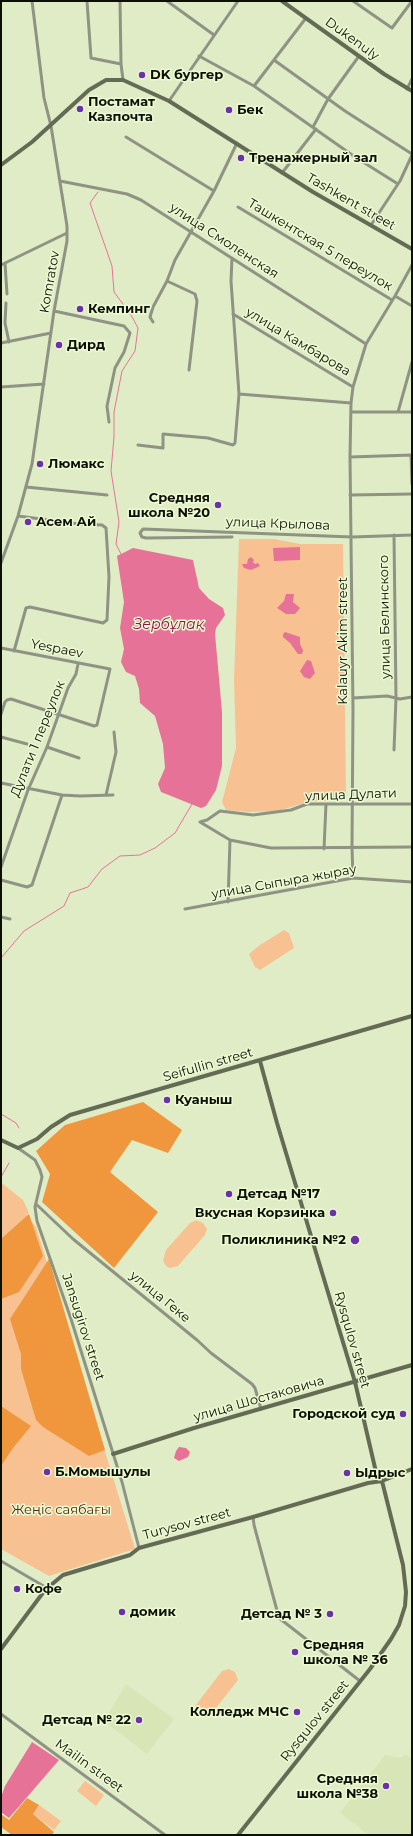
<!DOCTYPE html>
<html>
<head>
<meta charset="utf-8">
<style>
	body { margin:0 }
	#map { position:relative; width:413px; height:1836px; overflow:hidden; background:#e0ecc6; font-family:Montserrat,sans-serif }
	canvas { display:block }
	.frame { position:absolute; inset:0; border:2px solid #0c1004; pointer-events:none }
</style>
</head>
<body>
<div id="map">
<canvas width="413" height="1836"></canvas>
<div class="frame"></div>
</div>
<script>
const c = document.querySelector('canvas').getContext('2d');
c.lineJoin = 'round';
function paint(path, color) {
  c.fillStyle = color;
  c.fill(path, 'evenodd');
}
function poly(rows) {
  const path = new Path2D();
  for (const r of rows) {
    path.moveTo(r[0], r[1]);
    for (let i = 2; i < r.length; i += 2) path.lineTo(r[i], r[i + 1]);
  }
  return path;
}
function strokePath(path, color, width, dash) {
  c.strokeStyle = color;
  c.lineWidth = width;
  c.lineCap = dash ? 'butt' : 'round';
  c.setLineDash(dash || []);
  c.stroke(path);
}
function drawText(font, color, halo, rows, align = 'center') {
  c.font = font + ' Montserrat,sans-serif';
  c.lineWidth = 3;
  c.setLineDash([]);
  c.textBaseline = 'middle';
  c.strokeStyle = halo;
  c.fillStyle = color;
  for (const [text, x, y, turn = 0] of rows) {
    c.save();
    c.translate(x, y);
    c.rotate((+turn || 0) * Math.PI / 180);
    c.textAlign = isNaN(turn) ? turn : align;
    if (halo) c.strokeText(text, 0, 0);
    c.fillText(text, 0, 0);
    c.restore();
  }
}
const built = poly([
	[126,1684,174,1719,147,1754,104,1721],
	[405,1754,412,1759,412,1835,369,1835,340,1813,385,1755,401,1758]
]);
const green = poly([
	[239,539,274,539,300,544,343,544,346,799,308,802,277,811,247,812,226,810,222,802,236,748,234,680],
	[284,930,289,933,294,948,260,970,255,967,249,954,260,945],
	[3,1184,23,1200,29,1213,27,1215,36,1227,135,1549,49,1576,1,1549,1,1185],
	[196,1220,203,1223,207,1229,205,1235,178,1266,170,1268,166,1266,163,1261,166,1250,190,1223],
	[229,1669,235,1672,238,1680,212,1713,204,1716,198,1713,195,1706,222,1671],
	[85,1781,104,1795,96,1806,77,1791],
	[39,1805,61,1821,54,1830,33,1814]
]);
const forest = poly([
	[143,1102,182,1130,168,1153,132,1140,110,1172,158,1212,114,1268,42,1202,50,1174,36,1151,65,1125],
	[29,1214,43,1256,19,1292,1,1299,1,1239],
	[49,1259,105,1450,89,1456,43,1427,36,1420,21,1369,21,1354,10,1319],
	[1,1406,31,1426,13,1448,1,1466],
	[27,1798,39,1805,33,1814,54,1832,52,1835,12,1835,1,1827,1,1814,9,1820]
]);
const water = poly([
	[300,547,300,560,274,561,273,548],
	[133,548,193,560,199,588,209,599,223,608,225,615,216,628,215,634,222,712,222,766,216,790,206,806,201,808,161,792,158,784,165,768,163,744,155,716,140,703,139,689,135,676,126,672,121,662,124,649,120,628,124,602,117,556],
	[251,557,254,560,253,562,255,564,258,563,260,566,251,570,244,568,242,564,247,564,248,559],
	[286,594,294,594,293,602,300,608,295,614,286,614,277,608,284,601],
	[285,632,300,637,300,644,303,650,302,654,298,654,290,643,283,637,283,634],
	[307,660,311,661,315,673,310,679,304,677,300,671],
	[179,1447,186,1448,190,1452,188,1457,179,1461,174,1458,176,1451],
	[32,1742,59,1760,9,1818,1,1812,1,1797,5,1786]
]);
const stream = poly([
	[98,192,90,203,112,266,114,292,131,315,138,328,135,351,122,371,114,412,114,437,111,471,119,522,116,544,121,554],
	[1,958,24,931,64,906,70,893,88,887,102,869,120,856,140,855,155,848,175,833,192,804],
	[1,1114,16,1123,19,1128],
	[1,1177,9,1163]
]);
const street = poly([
	[87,1,91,58,121,64],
	[120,1,121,64,123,80],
	[167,1,214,35],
	[353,1,392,28,412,1],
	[199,56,254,86,355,157,398,184],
	[274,60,345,111,412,154],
	[254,86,306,18],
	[407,89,412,79],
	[169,101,238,1],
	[313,127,328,99,359,56],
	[126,137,214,191],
	[282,173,316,129],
	[60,181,127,194,141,200,366,344],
	[238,207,392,300],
	[371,225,400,181,412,155],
	[5,263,7,294],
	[1,265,67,233],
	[167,281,195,294,197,301,189,370],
	[395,296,412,306],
	[6,303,5,323,9,342],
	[54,311,124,326,130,333,124,352,115,368,107,406,109,422],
	[233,314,353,387],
	[153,322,150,317,153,307,167,281,175,260,214,191,237,143],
	[1,343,51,333],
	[1,387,44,384],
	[239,394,351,403],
	[351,412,412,412],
	[398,412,412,362],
	[138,445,163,448,163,434,208,438,233,445,235,443,239,394,231,281,232,258],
	[411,455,412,484],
	[350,457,412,455],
	[26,487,107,495],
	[350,495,412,494],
	[232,537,146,538,142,537,140,533,143,529,352,537,412,535],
	[1,563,18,516,32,464,54,311,67,241,67,226,51,126,44,98,32,1],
	[1,648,110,669,97,725,94,726,11,699,7,700,5,702,1,714],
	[14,651,26,608,30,607,103,623,107,620,109,577,106,528,102,525,79,524,18,516],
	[353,698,387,696,400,699,412,697],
	[1,737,27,744],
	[47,747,79,758],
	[394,750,396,698,394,535],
	[1,783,62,795,80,796,113,795],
	[106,795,116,752,114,732],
	[200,822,230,840,271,848,412,847],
	[200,822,207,820,220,811,253,815,291,810,307,804,412,804],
	[324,849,326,804],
	[1,867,28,790,47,747,68,688,76,674,78,664],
	[353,878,352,847,353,710,350,457,351,403,353,387,366,344,395,296,412,265],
	[1,880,27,887,32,885,62,795],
	[228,902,230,840],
	[185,909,353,878,412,882],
	[1,917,10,919],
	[18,1148,35,1160,40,1170,42,1177,35,1207,37,1221,71,1319,122,1482,139,1548],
	[36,1204,73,1239,197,1340,211,1353,252,1384,255,1388,261,1409],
	[253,1517,254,1525,279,1618,360,1681],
	[1,1561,47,1588],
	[1,1714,165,1835]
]);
const secondary = poly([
	[282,1,384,74,412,91],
	[1,165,32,142,89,90,106,80,123,80,169,101,313,192,412,249],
	[1,1140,18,1148,37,1139,51,1127,70,1115,412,1016],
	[113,1454,194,1428,412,1365],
	[1,1649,45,1590,63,1575,130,1555,139,1548,253,1517,368,1483,382,1481,412,1469],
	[238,1835,370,1669,391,1639,399,1625,405,1606,406,1592,403,1565,382,1481,376,1472,355,1382,277,1123,260,1061]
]);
const markers = [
	[142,75,4,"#6b32a8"],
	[80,109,4,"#6b32a8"],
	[229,110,4,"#6b32a8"],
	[241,158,4,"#6b32a8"],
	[80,309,4,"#6b32a8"],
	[59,345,4,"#6b32a8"],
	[40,464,4,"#6b32a8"],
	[218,505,4,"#6b32a8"],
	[28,522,4,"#6b32a8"],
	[167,1100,4,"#6b32a8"],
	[229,1194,4,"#6b32a8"],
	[333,1213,4,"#6b32a8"],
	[355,1240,5,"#6b32a8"],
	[403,1414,4,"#6b32a8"],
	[47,1472,4,"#6b32a8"],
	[347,1473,4,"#6b32a8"],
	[17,1589,4,"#6b32a8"],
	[122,1612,4,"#6b32a8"],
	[330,1614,4,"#6b32a8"],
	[295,1652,4,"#6b32a8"],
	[297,1712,4,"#6b32a8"],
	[139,1720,4,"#6b32a8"],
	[386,1786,4,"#6b32a8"]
];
const streetNames = [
	["Dukenuly",352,39,36],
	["Tashkent street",351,202,30],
	["улица Смоленская",224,241,33],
	["Ташкентская 5 переулок",320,245,31],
	["Komratov",50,282,-80],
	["улица Камбарова",298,342,31],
	["улица Крылова",278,524,2],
	["улица Белинского",385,617,-91],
	["Kalauyr Akim street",343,641,-90],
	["Yespaev",57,649,11],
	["Дулати 1 переулок",38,739,-68],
	["улица Дулати",351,795,-2],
	["улица Сыпыра жырау",284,882,-10],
	["Seifullin street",208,1065,-16],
	["улица Геке",160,1297,39],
	["Jansugirov street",83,1327,72],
	["Rysqulov street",352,1340,74],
	["улица Шостаковича",259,1399,-16],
	["Turysov street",187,1524,-15],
	["Rysqulov street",315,1721,-51],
	["Mailin street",89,1766,36]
];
const poiNames = [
	["DK бургер",150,75],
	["Постамат",88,102],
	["Казпочта",88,117],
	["Бек",237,110],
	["Тренажерный зал",249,158],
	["Кемпинг",88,309],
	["Дирд",67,345],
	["Люмакс",48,464],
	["Средняя",210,498,"right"],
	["школа №20",210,513,"right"],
	["Асем Ай",36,522],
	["Куаныш",175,1100],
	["Детсад №17",237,1194],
	["Вкусная Корзинка",325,1213,"right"],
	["Поликлиника №2",346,1240,"right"],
	["Городской суд",395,1414,"right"],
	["Б.Момышулы",55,1472],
	["Ыдрыс",355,1473],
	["Кофе",25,1589],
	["домик",130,1612],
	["Детсад № 3",322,1614,"right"],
	["Средняя",303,1645],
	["школа № 36",303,1660],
	["Колледж МЧС",289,1712,"right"],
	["Детсад № 22",131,1720,"right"],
	["Средняя",378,1779,"right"],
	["школа №38",378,1794,"right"]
];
const parkNames = [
	["Жеңіс саябағы",61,1510]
];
const waterNames = [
	["Зербұлақ",169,625]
];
paint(built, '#d7e5b7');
paint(green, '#f8c192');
paint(forest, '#f0973d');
paint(water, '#e67297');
strokePath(stream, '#e67297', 1);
strokePath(street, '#8e9383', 3);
strokePath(secondary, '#646b54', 4);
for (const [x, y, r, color] of markers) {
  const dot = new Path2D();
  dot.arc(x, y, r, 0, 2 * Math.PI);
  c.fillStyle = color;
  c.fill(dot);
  strokePath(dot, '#edf9d3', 1.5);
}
drawText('13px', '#0c1004', '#edf9d3', streetNames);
drawText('bold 13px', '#0c1004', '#edf9d3', poiNames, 'left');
drawText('13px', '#502c07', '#edf9d3', parkNames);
drawText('italic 14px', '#841b45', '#edf9d3', waterNames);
</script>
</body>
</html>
